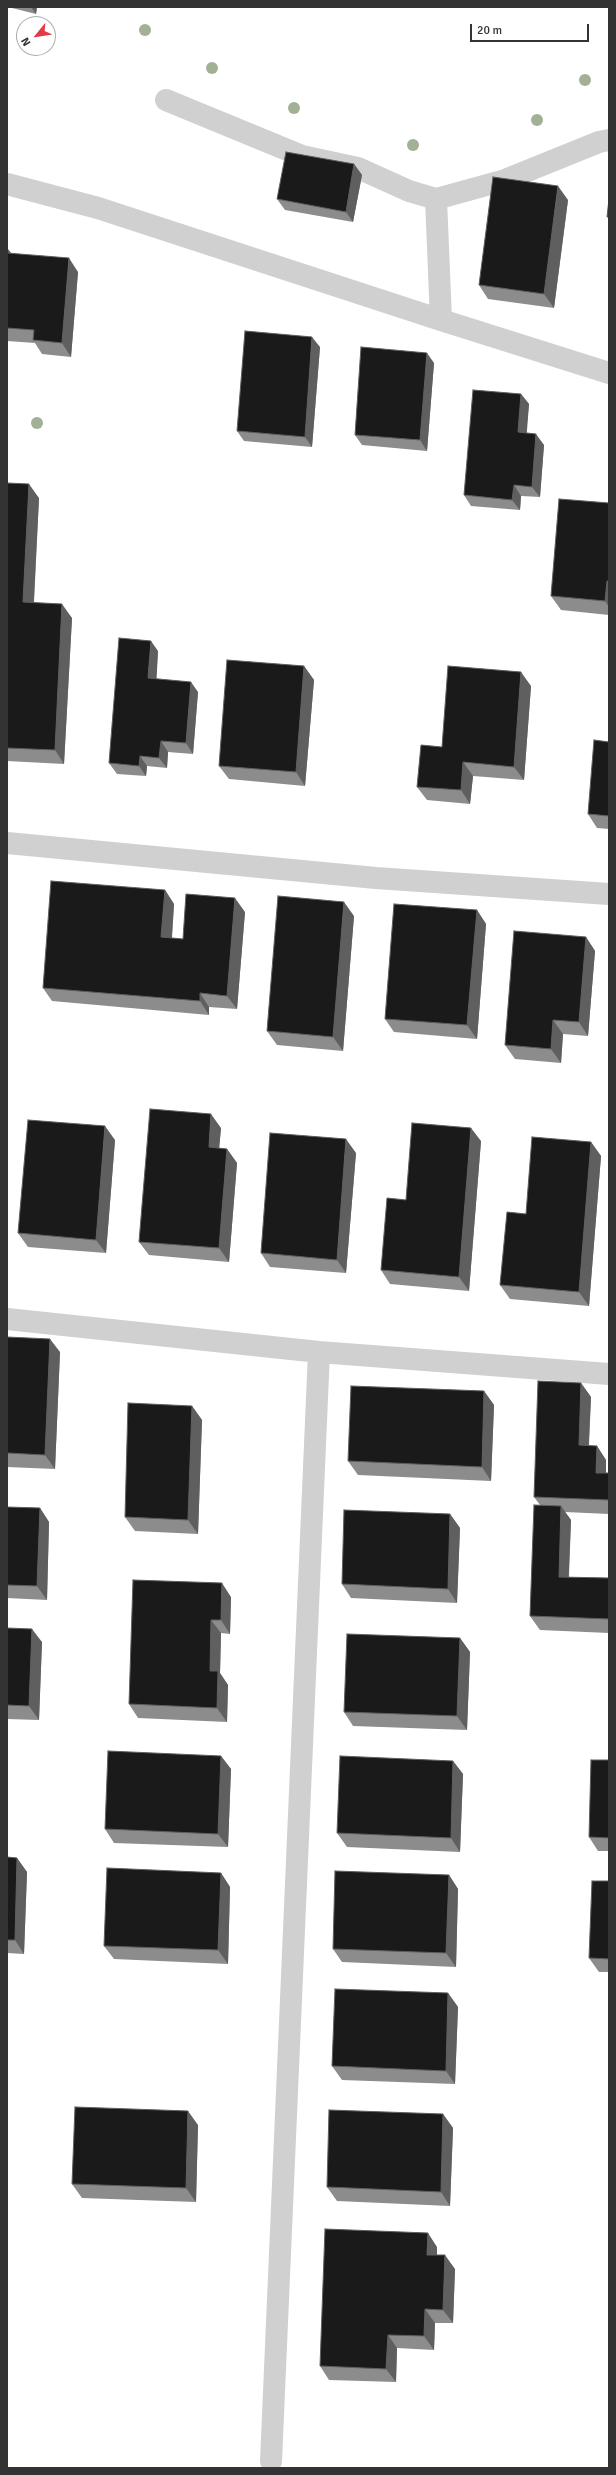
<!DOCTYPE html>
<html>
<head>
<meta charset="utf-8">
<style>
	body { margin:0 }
	#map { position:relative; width:616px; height:2475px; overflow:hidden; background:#fff; font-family:Signika,sans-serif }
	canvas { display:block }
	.frame { position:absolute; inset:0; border:8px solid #333; pointer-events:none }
	.north { position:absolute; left:16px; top:16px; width:40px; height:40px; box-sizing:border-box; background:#fff; border:1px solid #adadad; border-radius:50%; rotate:240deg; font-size:11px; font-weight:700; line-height:16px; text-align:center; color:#333 }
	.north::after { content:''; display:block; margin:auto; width:14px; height:18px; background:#e63946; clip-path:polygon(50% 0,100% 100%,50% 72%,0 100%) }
	.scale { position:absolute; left:470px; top:24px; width:119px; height:18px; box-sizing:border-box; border:2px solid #333; border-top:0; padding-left:5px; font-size:12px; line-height:14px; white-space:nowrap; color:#333; -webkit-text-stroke:3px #fff; paint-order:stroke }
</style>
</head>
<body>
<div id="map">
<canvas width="616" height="2475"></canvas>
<div class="frame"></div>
<div class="north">N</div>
<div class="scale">20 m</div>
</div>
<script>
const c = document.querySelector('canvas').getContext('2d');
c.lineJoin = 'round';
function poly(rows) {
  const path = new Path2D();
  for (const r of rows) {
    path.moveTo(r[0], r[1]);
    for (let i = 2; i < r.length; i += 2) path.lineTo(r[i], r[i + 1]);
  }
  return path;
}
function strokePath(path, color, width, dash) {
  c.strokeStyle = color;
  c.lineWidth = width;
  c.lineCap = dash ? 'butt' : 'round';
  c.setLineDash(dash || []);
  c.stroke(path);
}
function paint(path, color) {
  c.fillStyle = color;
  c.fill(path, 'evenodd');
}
const minor = poly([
	[166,100,302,156,358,168,409,191,436,199,505,180,599,142,609,140],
	[7,184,98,208,441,320,609,373],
	[436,199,441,320],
	[7,843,376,878,609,894],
	[7,1319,319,1352,609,1374],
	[271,2461,319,1352]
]);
const trees = [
	[145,30],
	[212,68],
	[585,80],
	[294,108],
	[537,120],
	[413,145],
	[37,423]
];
const wall = poly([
	[8,7,37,7,36,14],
	[354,164,362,175,353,222,285,210,277,199],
	[568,200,554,308,488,299,479,285],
	[7,248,11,253,78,272,71,357,42,354,35,343,7,341],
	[320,347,312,447,244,441,237,431],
	[434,363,427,451,362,445,355,435],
	[521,394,529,404,526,433,544,445,540,497,521,496,520,510,471,506,464,495],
	[7,483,39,498,34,603,72,618,64,764,7,761],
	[609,503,609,615,561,610,551,596],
	[158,651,156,679,198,692,193,754,168,752,167,768,147,766,146,776,117,774,109,763],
	[304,666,314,680,305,786,229,779,219,766],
	[531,686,524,780,473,776,470,804,427,800,417,787,442,747],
	[609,742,609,829,597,828,588,814],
	[165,890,174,904,172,938,183,939,245,912,237,1009,209,1007,209,1015,52,1001,43,988],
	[477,910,486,924,477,1039,394,1032,385,1019],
	[354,916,343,1051,277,1045,267,1031],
	[586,937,595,951,588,1036,563,1034,561,1063,515,1059,505,1045],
	[221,1128,219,1148,227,1149,237,1163,229,1262,149,1255,139,1242],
	[115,1140,106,1253,28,1247,18,1233],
	[481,1141,469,1291,390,1284,381,1270,406,1200],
	[591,1142,601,1156,589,1306,510,1299,500,1285,526,1214],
	[356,1153,346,1273,270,1267,261,1253],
	[7,1337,60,1352,55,1469,7,1467],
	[581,1383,591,1397,589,1446,597,1446,606,1460,606,1473,609,1473,609,1514,565,1512,571,1520,569,1577,609,1578,609,1633,540,1630,530,1616,540,1505,534,1497],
	[484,1391,494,1405,491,1481,358,1475,348,1461],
	[192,1406,202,1420,198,1534,135,1531,125,1517],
	[7,1507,40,1508,49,1522,47,1600,7,1598],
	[450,1514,460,1528,457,1603,351,1598,342,1584],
	[231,1597,230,1634,221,1633,220,1673,228,1685,227,1722,138,1718,129,1704],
	[7,1628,42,1642,39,1720,7,1719],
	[460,1638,470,1652,467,1730,353,1726,344,1712],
	[221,1756,231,1769,228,1847,114,1843,105,1829],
	[609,1760,609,1851,598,1851,589,1837],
	[453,1761,463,1774,460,1852,347,1847,337,1833],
	[7,1857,17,1858,27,1872,24,1954,7,1953],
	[221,1873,230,1887,228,1964,114,1959,104,1946],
	[449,1875,458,1889,456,1967,342,1962,333,1949],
	[609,1881,609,1972,599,1972,589,1958],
	[448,1993,458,2007,455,2084,342,2080,332,2066],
	[443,2114,453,2128,450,2206,337,2201,327,2187],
	[198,2125,196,2202,82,2198,72,2184],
	[437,2247,437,2255,455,2269,453,2323,435,2323,434,2350,397,2348,396,2382,329,2380,320,2366]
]);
const shadedWall = poly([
	[31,7,37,7,36,14],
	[354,164,362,175,353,222,346,212],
	[558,186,568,200,554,308,544,294],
	[7,248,11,253,7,262],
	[69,258,78,272,71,357,62,343],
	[312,337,320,347,312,447,305,437],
	[427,353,434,363,427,451,420,440],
	[521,394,529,404,526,443,518,432],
	[536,434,544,445,540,497,532,487],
	[29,484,39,498,33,616,23,602],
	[514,485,521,496,520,510,512,500],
	[607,581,609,584,609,607,605,601],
	[62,604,72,618,64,764,55,750],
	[151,641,158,651,156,689,148,678],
	[304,666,314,680,305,786,296,772],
	[521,672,531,686,524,780,514,767],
	[191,682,198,692,193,754,186,743],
	[161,741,168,752,167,768,159,758],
	[140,756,147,766,146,776,139,766],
	[463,762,473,776,470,804,461,790],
	[165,890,174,904,171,950,161,937],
	[235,898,245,912,237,1009,227,996],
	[344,902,354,916,343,1051,333,1037],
	[477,910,486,924,477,1039,467,1025],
	[586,937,595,951,588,1036,579,1022],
	[200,993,209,1007,209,1015,200,1001],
	[553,1020,563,1034,561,1063,551,1049],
	[211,1114,221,1128,218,1161,209,1147],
	[105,1126,115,1140,106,1253,96,1240],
	[471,1128,481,1141,469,1291,459,1277],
	[346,1139,356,1153,346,1273,337,1260],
	[591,1142,601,1156,589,1306,579,1292],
	[227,1149,237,1163,229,1262,219,1248],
	[50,1339,60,1352,55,1469,45,1455],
	[581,1383,591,1397,588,1459,579,1445],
	[484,1391,494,1405,491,1481,482,1467],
	[192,1406,202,1420,198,1534,188,1520],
	[597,1446,606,1460,606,1486,596,1473],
	[561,1506,571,1520,568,1591,559,1577],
	[40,1508,49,1522,47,1600,37,1586],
	[450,1514,460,1528,457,1603,448,1589],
	[222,1583,231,1597,230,1634,221,1620],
	[211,1620,221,1633,220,1673,228,1685,227,1722,217,1708,210,1671],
	[32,1629,42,1642,39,1720,29,1706],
	[460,1638,470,1652,467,1730,457,1716],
	[221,1756,231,1769,228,1847,218,1834],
	[453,1761,463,1774,460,1852,451,1838],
	[17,1858,27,1872,24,1954,15,1940],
	[221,1873,230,1887,228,1964,218,1950],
	[449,1875,458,1889,456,1967,446,1953],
	[448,1993,458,2007,455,2084,446,2071],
	[188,2111,198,2125,196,2202,186,2188],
	[443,2114,453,2128,450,2206,441,2192],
	[428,2233,437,2247,437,2268,427,2255],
	[445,2255,455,2269,453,2323,443,2310],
	[425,2309,435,2323,434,2350,424,2336],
	[388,2335,397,2348,396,2382,386,2369]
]);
const building = poly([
	[286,152,354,164,346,212,277,199,286,152],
	[493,177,558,186,544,294,479,285,493,177],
	[609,199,609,217,607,217,609,199],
	[7,253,69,258,62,343,33,340,34,330,7,328,7,253],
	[245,331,312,337,305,437,237,431,245,331],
	[361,347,427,353,420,440,355,435,361,347],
	[473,390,521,394,518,432,536,434,532,487,514,485,512,500,464,495,473,390],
	[7,483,29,484,23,602,62,604,55,750,7,748,7,483],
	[559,499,609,503,609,581,607,581,605,601,551,596,559,499],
	[119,638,151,641,148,678,191,682,186,743,161,741,159,758,140,756,139,766,109,763,119,638],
	[227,660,304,666,296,772,219,766,227,660],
	[448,666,521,672,514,767,463,762,461,790,417,787,421,745,442,747,448,666],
	[594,740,609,742,609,816,588,814,594,740],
	[51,881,165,890,161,937,183,939,186,894,235,898,227,996,200,993,200,1001,43,988,51,881],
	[278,896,344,902,333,1037,267,1031,278,896],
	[394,904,477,910,467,1025,385,1019,394,904],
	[514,931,586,937,579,1022,553,1020,551,1049,505,1045,514,931],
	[150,1109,211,1114,209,1147,227,1149,219,1248,139,1242,150,1109],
	[28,1120,105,1126,96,1240,18,1233,28,1120],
	[412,1123,471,1128,459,1277,381,1270,387,1198,406,1200,412,1123],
	[270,1133,346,1139,337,1260,261,1253,270,1133],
	[532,1137,591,1142,579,1292,500,1285,507,1212,526,1214,532,1137],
	[7,1337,50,1339,45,1455,7,1453,7,1337],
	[538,1381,581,1383,579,1445,597,1446,596,1473,609,1473,609,1500,534,1497,538,1381],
	[351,1386,484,1391,482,1467,348,1461,351,1386],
	[128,1403,192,1406,188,1520,125,1517,128,1403],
	[534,1505,561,1506,559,1577,609,1578,609,1619,530,1616,534,1505],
	[7,1507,40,1508,37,1586,7,1585,7,1507],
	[344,1510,450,1514,448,1589,342,1584,344,1510],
	[133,1580,222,1583,221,1620,211,1620,210,1671,218,1671,217,1708,129,1704,133,1580],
	[7,1628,32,1629,29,1706,7,1705,7,1628],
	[347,1634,460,1638,457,1716,344,1712,347,1634],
	[108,1751,221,1756,218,1834,105,1829,108,1751],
	[340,1756,453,1761,451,1838,337,1833,340,1756],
	[591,1760,609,1760,609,1838,589,1837,591,1760],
	[7,1857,17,1858,15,1940,7,1940,7,1857],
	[107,1868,221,1873,218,1950,104,1946,107,1868],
	[335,1871,449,1875,446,1953,333,1949,335,1871],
	[592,1881,609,1881,609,1959,589,1958,592,1881],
	[335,1989,448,1993,446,2071,332,2066,335,1989],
	[75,2107,188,2111,186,2188,72,2184,75,2107],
	[329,2110,443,2114,441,2192,327,2187,329,2110],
	[325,2229,428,2233,427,2255,445,2255,443,2310,425,2309,424,2336,388,2335,386,2369,320,2366,325,2229]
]);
strokePath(minor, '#d0d0d0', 22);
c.fillStyle = '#a2b095';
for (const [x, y] of trees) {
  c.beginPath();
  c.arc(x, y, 6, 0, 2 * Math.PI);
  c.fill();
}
paint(wall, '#8c8c8c');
paint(shadedWall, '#5f5f5f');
paint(building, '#1a1a1a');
strokePath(building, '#5f5f5f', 1);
</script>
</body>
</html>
